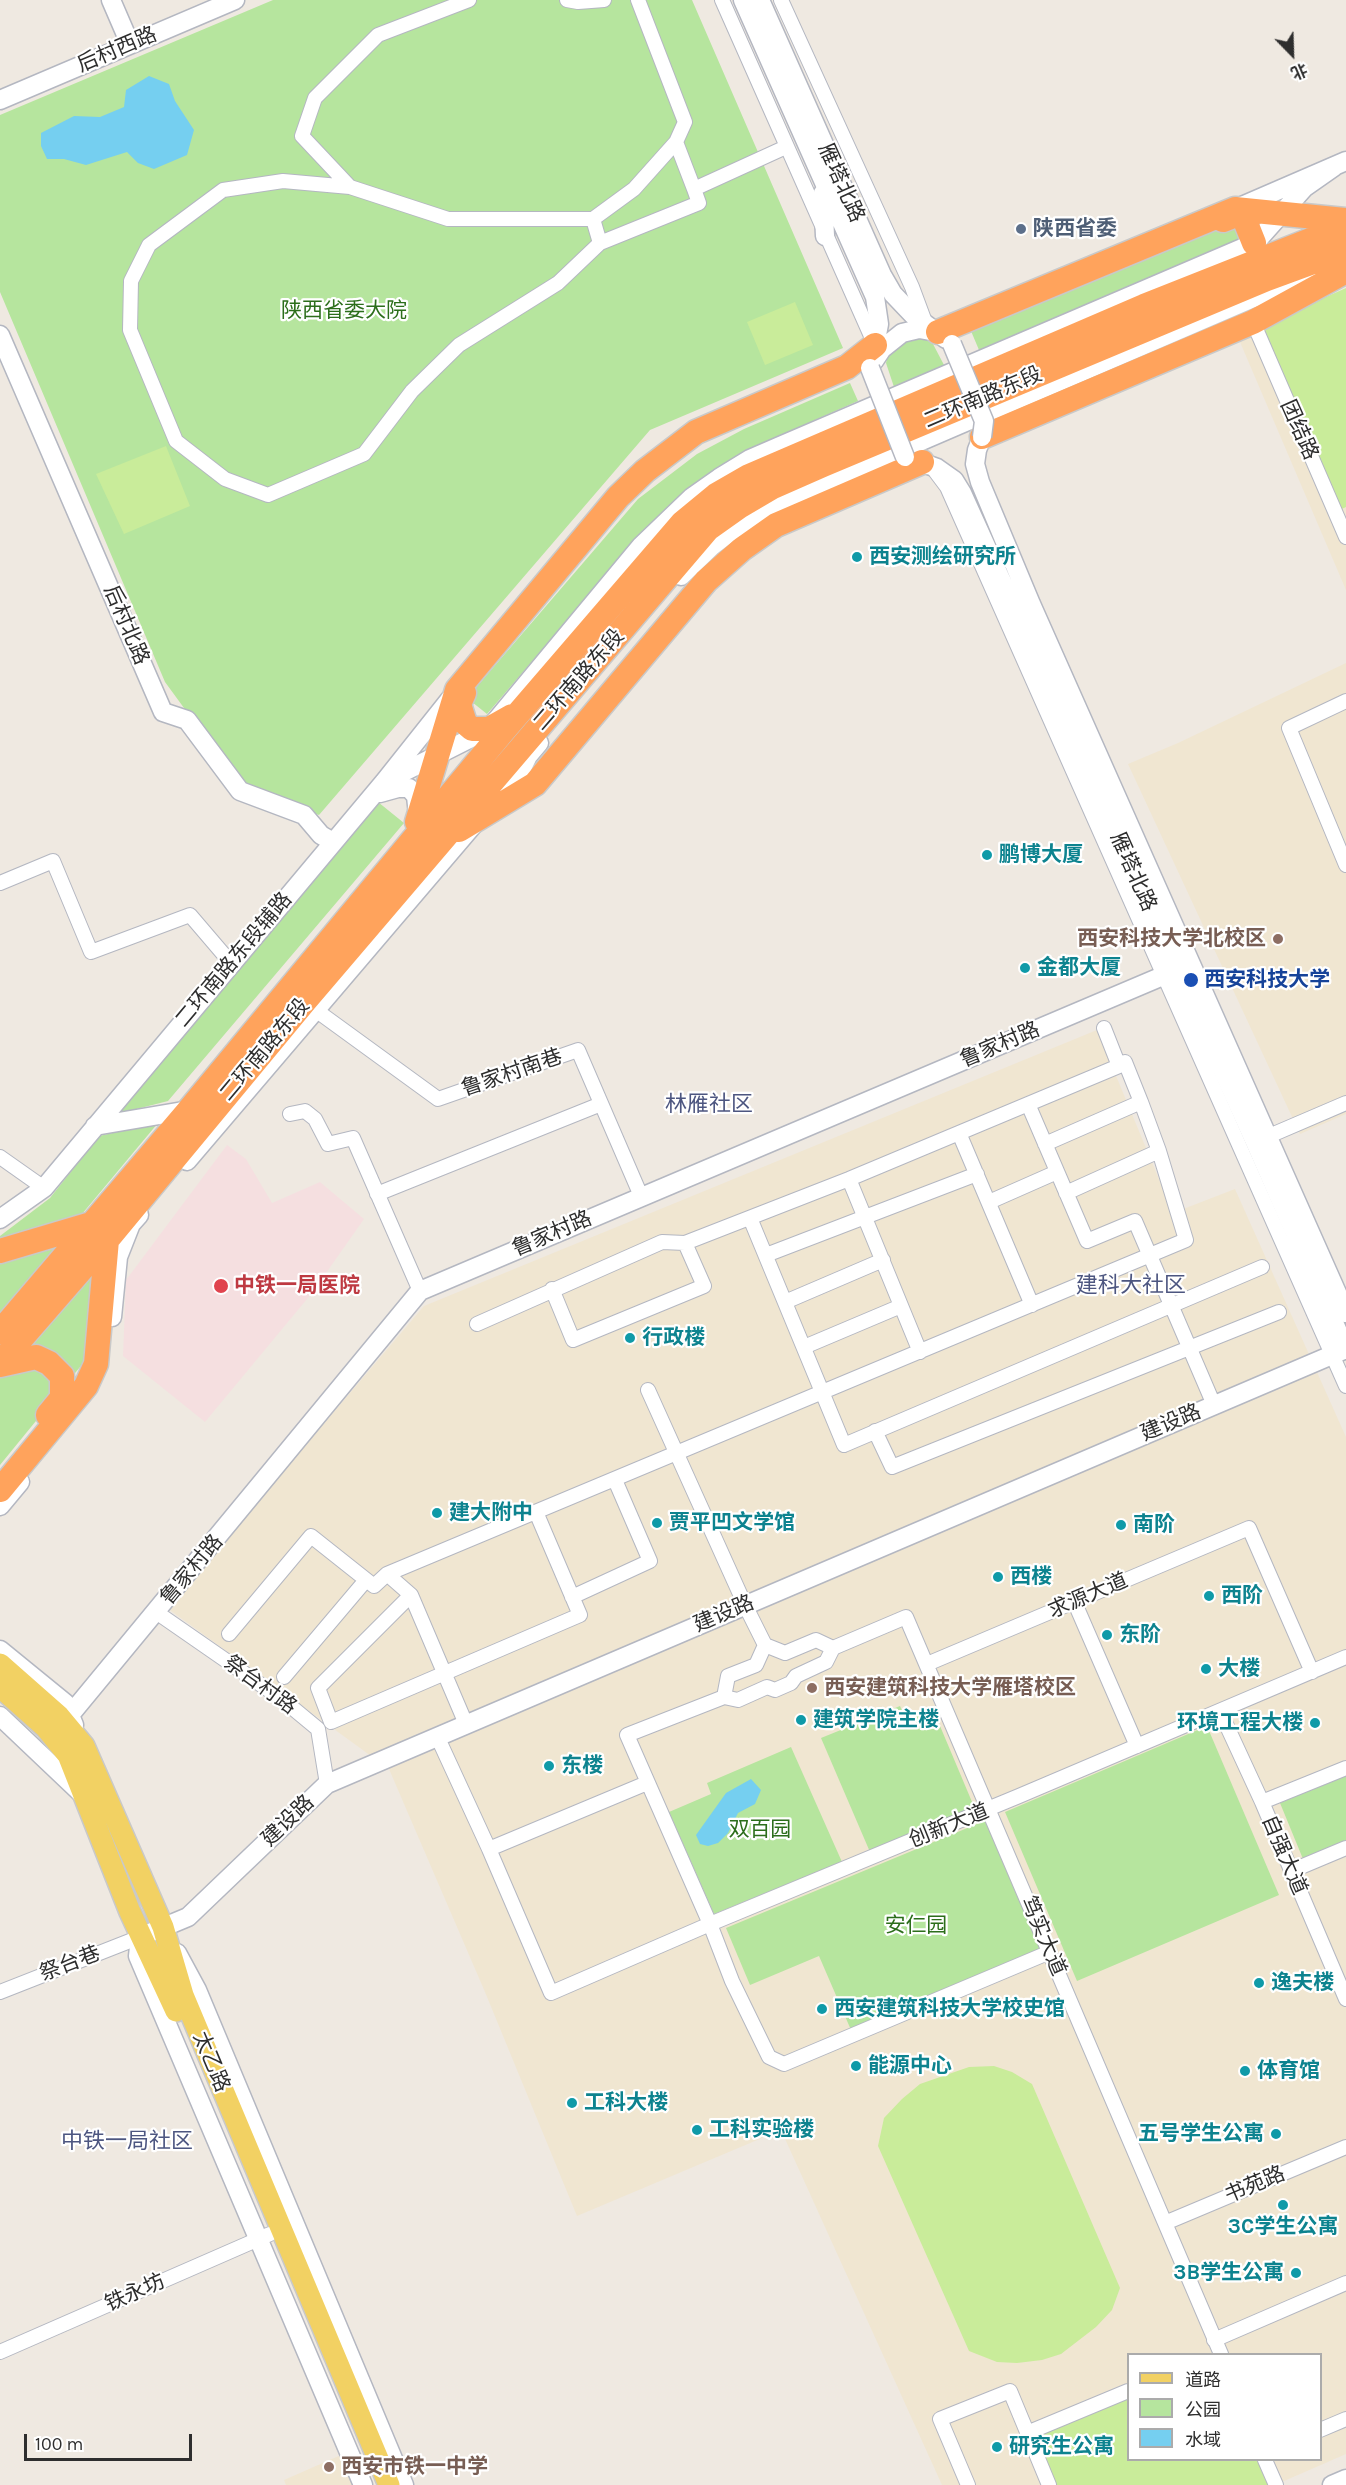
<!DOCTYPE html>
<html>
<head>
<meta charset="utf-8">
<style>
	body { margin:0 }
	#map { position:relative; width:1346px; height:2485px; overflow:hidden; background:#efe9e1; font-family:Karla,"Noto Sans SC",sans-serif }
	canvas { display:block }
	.legend { position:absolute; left:1127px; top:2353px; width:195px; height:108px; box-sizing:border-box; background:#fff; border:2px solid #ababab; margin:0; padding:8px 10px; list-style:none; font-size:18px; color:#2e2e2e }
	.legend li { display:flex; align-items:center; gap:12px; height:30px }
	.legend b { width:30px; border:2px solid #ababab }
	.north { position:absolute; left:1262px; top:24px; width:60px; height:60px; -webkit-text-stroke:4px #fff; paint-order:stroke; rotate:157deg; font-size:16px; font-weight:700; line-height:24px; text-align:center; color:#2e2e2e }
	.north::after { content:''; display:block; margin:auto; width:21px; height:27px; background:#2e2e2e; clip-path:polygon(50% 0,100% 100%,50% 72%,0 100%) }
	.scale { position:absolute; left:24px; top:2434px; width:168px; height:27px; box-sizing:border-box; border:3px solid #2e2e2e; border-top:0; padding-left:8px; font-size:18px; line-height:21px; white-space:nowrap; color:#2e2e2e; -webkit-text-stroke:4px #fff; paint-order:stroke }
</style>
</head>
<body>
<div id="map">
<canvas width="1346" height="2485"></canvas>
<ul class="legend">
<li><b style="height:8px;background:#f2d163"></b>道路</li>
<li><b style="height:16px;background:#b6e59e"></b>公园</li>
<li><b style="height:16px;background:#75cff0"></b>水域</li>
</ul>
<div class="north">北</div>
<div class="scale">100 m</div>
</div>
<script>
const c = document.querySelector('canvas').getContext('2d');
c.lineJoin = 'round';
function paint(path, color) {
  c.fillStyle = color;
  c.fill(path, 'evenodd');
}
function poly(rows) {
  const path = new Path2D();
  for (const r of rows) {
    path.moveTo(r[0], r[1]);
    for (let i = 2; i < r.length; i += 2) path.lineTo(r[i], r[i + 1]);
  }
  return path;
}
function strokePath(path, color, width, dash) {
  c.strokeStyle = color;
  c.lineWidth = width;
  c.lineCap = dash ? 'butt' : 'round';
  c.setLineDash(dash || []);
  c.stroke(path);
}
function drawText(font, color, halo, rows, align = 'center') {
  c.font = font + ' Karla,"Noto Sans SC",sans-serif';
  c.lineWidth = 4.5;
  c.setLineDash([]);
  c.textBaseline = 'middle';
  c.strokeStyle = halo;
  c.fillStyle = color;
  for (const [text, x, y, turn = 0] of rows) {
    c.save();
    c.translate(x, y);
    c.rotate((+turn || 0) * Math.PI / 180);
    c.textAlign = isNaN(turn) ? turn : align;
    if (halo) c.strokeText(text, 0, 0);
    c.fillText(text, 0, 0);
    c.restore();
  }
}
const education = poly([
	[1346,289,1346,590,1240,342],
	[1346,663,1346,1114,1300,1134,1128,764,1178,743],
	[1097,1030,1173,1213,1235,1189,1346,1437,1346,2454,1275,2485,942,2485,781,2130,577,2216,485,1992,389,1769,167,1608,424,1306],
	[1128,2354,1320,2354,1320,2460,1128,2460],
	[341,2455,353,2485,286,2485,284,2480]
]);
const medical = poly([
	[227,1145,246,1159,272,1203,320,1182,364,1219,312,1293,205,1422,123,1356,126,1280]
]);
const green = poly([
	[273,0,692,0,843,348,650,430,319,815,244,790,165,682,0,292,0,115],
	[1228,222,1234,224,1239,240,979,350,971,331],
	[916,336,925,339,933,344,944,365,894,387,886,363,888,355,892,348],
	[850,383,858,401,754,447,715,470,676,500,638,538,487,714,467,698,638,499,697,454,744,429],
	[378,802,404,823,168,1101,113,1115],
	[158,1123,77,1220,0,1244,0,1236,50,1198,99,1136],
	[50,1246,90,1277,97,1286,89,1356,0,1465,0,1262],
	[900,1706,905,1717,932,1707,975,1809,870,1852,821,1738],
	[1207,1726,1279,1895,1077,1981,1005,1812],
	[791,1747,842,1862,714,1914,669,1812,711,1794,707,1783],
	[1346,1775,1346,1840,1303,1859,1280,1803],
	[989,1819,1044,1948,851,2030,819,1956,750,1985,726,1928]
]);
const pitch = poly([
	[1346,288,1346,507,1335,512,1255,329],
	[795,302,813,345,765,365,747,322],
	[166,446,190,506,124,534,96,474],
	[994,2066,1012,2072,1032,2084,1120,2288,1112,2310,1096,2327,1061,2354,1042,2360,1017,2363,997,2362,969,2351,878,2146,884,2118,902,2099,920,2084,969,2067],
	[1128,2391,1128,2460,1265,2460,1276,2485,1049,2485,1027,2433]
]);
const water = poly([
	[149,76,169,84,175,101,194,130,187,155,154,169,138,163,127,152,86,165,64,159,47,159,41,146,41,133,74,116,100,117,124,107,126,90],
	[751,1779,761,1790,755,1804,738,1813,728,1833,718,1843,708,1846,700,1844,696,1835,726,1793]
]);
const street = poly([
	[567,0,578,2,604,0],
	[638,0,685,122,676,142,694,189],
	[722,0,875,345],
	[781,0,912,287,925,322],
	[350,187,302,136,315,98,378,35,469,0],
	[593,219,600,243,558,283,459,345,412,391,364,454,268,495,225,479,176,441,130,330,131,281,149,245,223,190,283,181,350,187,448,219,593,219,634,189,676,142],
	[600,243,699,203,694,189,786,147],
	[1253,322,1346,537],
	[935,471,947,487,1346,1386],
	[1346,701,1289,728,1346,865],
	[0,883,53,861,91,952,190,915,231,963],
	[317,1011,438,1099,578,1050,641,1196],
	[1028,1104,1087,1241,1135,1221,1214,1405],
	[290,1114,305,1111,315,1119,328,1144,353,1138,420,1291],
	[959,1133,1032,1305],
	[1269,1136,1346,1103],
	[1045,1144,1141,1102],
	[0,1157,44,1188],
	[849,1179,920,1352],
	[1066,1193,1159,1151],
	[377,1194,601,1104],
	[989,1202,1057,1172],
	[750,1218,844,1445,1262,1267],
	[766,1255,977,1174],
	[552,1289,573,1340,704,1286,685,1243],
	[785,1302,883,1260],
	[477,1324,662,1242,685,1243,849,1179,1119,1066,1104,1028],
	[804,1347,901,1306],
	[648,1390,745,1605,765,1645,785,1653,816,1640,833,1648,906,1617,1221,2354],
	[875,1431,892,1467,1279,1312],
	[387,1574,411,1595,466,1724],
	[411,1595,318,1688,331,1722,580,1615,536,1512],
	[572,1597,650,1561,615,1480],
	[1074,1601,1137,1746],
	[156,1612,283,1700,318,1729,327,1784],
	[229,1634,311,1536,374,1586,387,1574,1186,1240,1159,1151,1141,1102,1125,1062,1119,1066],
	[765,1645,756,1665,728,1676,724,1697,627,1735,710,1924,732,1981,769,2057,784,2064,1050,1952],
	[927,1664,1249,1528,1312,1672],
	[284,1677,366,1580],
	[724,1697,738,1700,767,1687,775,1690,791,1683,796,1676,826,1662,833,1648],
	[1220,1711,1262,1802,1346,1999],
	[437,1736,489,1849],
	[647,1783,489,1849,551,1993,710,1924,1019,1796,1346,1657],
	[1262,1802,1346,1768],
	[1291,1871,1346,1848],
	[0,1992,140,1937],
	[1165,2223,1346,2147],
	[1214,2340,1346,2283],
	[0,2352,270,2234],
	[1320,2430,1346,2419],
	[1027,2433,1128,2391],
	[1265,2460,1276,2485],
	[968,2485,940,2419,1010,2391,1049,2485]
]);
const secondary = poly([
	[111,0,130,44],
	[743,0,875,297,879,324,873,356],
	[760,0,882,275,893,294,913,315,946,339],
	[0,100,235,0],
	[823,193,825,236],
	[1235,209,1346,161],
	[1248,251,1304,188,1334,167],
	[0,335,163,712,187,720,240,791,304,815,321,835,333,842],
	[874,361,882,349,902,333,919,329,936,332],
	[982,437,977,450,975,464,980,482,1031,604,1346,1313],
	[909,458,937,468,954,480,962,493,1255,1142,1346,1350],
	[681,576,712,546,733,530,775,504,1251,299,1328,271],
	[384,782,489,729,641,546,692,497,719,478,750,459,780,446,1254,243],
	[380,793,398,788,409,788,416,796,418,815],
	[492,804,519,774,528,756,539,743],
	[95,1126,189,1110],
	[187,1161,475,823],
	[0,1219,44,1188,384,782,450,699],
	[112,1317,118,1257,131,1224,139,1215],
	[0,1506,20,1482],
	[0,1650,65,1703,74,1725],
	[70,1715,420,1291,1191,964],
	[0,1716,82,1794],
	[177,1953,197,1990,404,2485],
	[363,2485,138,1956,140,1937,188,1917,327,1784,1346,1349],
	[1332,2485,1346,2479]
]);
const primary = poly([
	[0,1664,59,1716,84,1746,163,1927,183,1995,389,2485],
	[0,1687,46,1728,68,1755,130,1912,176,2011]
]);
const highway = poly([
	[1223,220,1233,216,1241,216,1246,223,1254,243],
	[938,332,1235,209,1346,220],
	[982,437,1253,322,1346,271],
	[464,693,459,704,465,723,472,729,489,729,512,716],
	[417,822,457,690,618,497,645,471,696,432,847,367,875,345],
	[459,830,535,784,706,581,742,549,776,525,922,462],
	[0,1251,91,1224],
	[0,1332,189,1110,504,730,682,523,716,495,749,476,1144,306,1346,226],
	[0,1363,107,1240,305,1001,708,529,739,507,773,487,823,465,1267,279,1346,250],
	[0,1365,36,1357,49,1363,62,1376,62,1398,48,1415],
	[0,1490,86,1386,96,1364,107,1240]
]);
const secondaryBridge = poly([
	[952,344,984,421,982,437],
	[870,368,905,457]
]);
const markers = [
	[1021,229,6,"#5c6f8a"],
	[857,557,6,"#0f9aa8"],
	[987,855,6,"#0f9aa8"],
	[1278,939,6,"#8d6e63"],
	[1025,968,6,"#0f9aa8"],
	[1191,980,8,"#1a4fb4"],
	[221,1286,8,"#e0444e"],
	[630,1338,6,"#0f9aa8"],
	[437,1513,6,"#0f9aa8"],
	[657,1523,6,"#0f9aa8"],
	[1121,1525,6,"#0f9aa8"],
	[998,1577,6,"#0f9aa8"],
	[1209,1596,6,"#0f9aa8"],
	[1107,1635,6,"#0f9aa8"],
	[1206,1669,6,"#0f9aa8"],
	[812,1688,6,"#8d6e63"],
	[801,1720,6,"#0f9aa8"],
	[1315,1723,6,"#0f9aa8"],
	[549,1766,6,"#0f9aa8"],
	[1259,1983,6,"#0f9aa8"],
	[822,2009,6,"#0f9aa8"],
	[856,2066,6,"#0f9aa8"],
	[1245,2071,6,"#0f9aa8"],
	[572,2103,6,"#0f9aa8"],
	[697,2130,6,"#0f9aa8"],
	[1276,2134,6,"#0f9aa8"],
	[1283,2205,6,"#0f9aa8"],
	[1296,2273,6,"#0f9aa8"],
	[997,2447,6,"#0f9aa8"],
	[329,2467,6,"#8d6e63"]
];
const streetNames = [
	["后村西路",117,50,-23],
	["雁塔北路",841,183,66],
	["二环南路东段",983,398,-23],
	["团结路",1299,430,66],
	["后村北路",126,625,67],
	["二环南路东段",579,680,-49],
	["雁塔北路",1133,872,66],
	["二环南路东段辅路",234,960,-50],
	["鲁家村路",1000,1045,-23],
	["二环南路东段",265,1050,-50],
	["鲁家村南巷",512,1073,-19],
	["鲁家村路",552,1234,-23],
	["建设路",1171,1423,-23],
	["鲁家村路",192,1570,-50],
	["求源大道",1088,1596,-23],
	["建设路",724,1614,-23],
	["祭台村路",260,1685,36],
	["建设路",288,1821,-44],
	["创新大道",949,1826,-22],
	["自强大道",1284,1855,67],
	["笃实大道",1043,1936,67],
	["祭台巷",70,1964,-21],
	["太乙路",211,2062,67],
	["书苑路",1255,2185,-23],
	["铁永坊",135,2293,-24]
];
const serviceNames = [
	["陕西省委",1033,229]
];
const parkNames = [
	["陕西省委大院",344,311],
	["双百园",760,1830],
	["安仁园",916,1926]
];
const cultureNames = [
	["西安测绘研究所",869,557],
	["鹏博大厦",999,855],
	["金都大厦",1037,968],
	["行政楼",642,1338],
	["建大附中",449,1513],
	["贾平凹文学馆",669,1523],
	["南阶",1133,1525],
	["西楼",1010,1577],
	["西阶",1221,1596],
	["东阶",1119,1635],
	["大楼",1218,1669],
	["建筑学院主楼",813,1720],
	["环境工程大楼",1303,1723,"right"],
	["东楼",561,1766],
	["逸夫楼",1271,1983],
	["西安建筑科技大学校史馆",834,2009],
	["能源中心",868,2066],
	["体育馆",1257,2071],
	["工科大楼",584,2103],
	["工科实验楼",709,2130],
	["五号学生公寓",1264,2134,"right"],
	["3C学生公寓",1283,2227,"center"],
	["3B学生公寓",1284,2273,"right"],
	["研究生公寓",1009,2447]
];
const educationNames = [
	["西安科技大学北校区",1266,939,"right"],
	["西安建筑科技大学雁塔校区",824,1688],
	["西安市铁一中学",341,2467]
];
const transitNames = [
	["西安科技大学",1204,980]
];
const healthNames = [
	["中铁一局医院",234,1286]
];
const neighbourhoodNames = [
	["林雁社区",709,1105],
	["建科大社区",1131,1286],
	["中铁一局社区",127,2142]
];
paint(education, '#f0e6d1');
paint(medical, '#f5dfe0');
paint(green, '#b6e59e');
paint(pitch, '#c9ec9a');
paint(water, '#75cff0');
strokePath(street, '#b4b7c1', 16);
strokePath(secondary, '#b4b7c1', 21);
strokePath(primary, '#c9c9c9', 24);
strokePath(highway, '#c9c9c9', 27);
strokePath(street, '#fff', 14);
strokePath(secondary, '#fff', 18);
strokePath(primary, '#f2d163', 21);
strokePath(highway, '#ffa35c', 24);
strokePath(secondaryBridge, '#b4b7c1', 21, []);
strokePath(secondaryBridge, '#fff', 18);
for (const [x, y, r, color] of markers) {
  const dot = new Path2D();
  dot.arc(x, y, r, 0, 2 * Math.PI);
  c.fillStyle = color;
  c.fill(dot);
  strokePath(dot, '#fff', 2);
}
drawText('21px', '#2e2e2e', '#fff', streetNames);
drawText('bold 21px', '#4e5e75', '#fff', serviceNames, 'left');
drawText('21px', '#2c6e1b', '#fff', parkNames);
drawText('bold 21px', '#0d838f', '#fff', cultureNames, 'left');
drawText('bold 21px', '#785e54', '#fff', educationNames, 'left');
drawText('bold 21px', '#164399', '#fff', transitNames, 'left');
drawText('bold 21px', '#be3a42', '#fff', healthNames, 'left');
drawText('22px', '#4d5680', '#fff', neighbourhoodNames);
</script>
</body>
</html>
